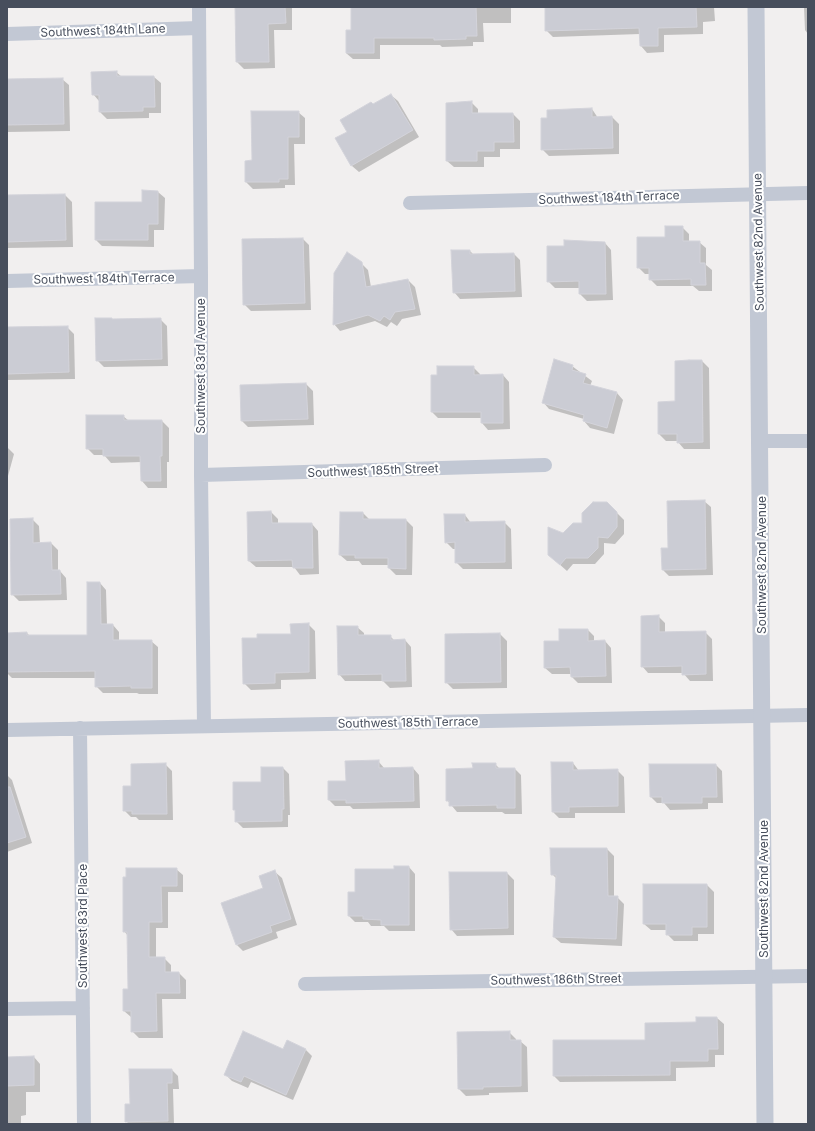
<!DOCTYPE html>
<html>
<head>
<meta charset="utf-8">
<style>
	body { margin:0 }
	#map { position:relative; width:815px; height:1131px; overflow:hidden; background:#f1efef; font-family:Inter,sans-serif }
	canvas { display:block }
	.frame { position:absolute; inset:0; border:8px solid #474e5c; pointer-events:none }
</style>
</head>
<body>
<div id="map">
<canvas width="815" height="1131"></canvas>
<div class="frame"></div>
</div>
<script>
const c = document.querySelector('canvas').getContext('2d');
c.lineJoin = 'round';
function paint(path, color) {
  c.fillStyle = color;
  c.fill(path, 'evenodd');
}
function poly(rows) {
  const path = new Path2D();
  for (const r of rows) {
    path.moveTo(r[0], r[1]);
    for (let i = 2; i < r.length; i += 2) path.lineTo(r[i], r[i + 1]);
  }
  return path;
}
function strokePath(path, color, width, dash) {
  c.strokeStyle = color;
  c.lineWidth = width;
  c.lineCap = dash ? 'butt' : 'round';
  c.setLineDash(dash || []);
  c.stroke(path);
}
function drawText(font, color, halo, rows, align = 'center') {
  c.font = font + ' Inter,sans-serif';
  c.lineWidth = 4;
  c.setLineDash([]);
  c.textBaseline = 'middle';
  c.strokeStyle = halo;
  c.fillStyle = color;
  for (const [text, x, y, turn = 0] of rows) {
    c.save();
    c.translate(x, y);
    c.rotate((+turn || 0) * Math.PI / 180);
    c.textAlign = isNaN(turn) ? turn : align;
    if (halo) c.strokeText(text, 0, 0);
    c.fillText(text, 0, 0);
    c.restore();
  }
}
const shadow = poly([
	[236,7,292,7,292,30,274,30,275,68,244,69,237,62],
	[352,7,511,7,511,23,483,23,484,42,473,42,473,46,442,47,440,45,380,45,380,59,353,59,346,53,352,31],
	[546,7,714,7,715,21,703,22,703,34,664,35,664,52,647,53,641,46,640,34,553,37,546,30],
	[804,7,808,7,808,34,805,30],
	[116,72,122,77,154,77,161,83,161,113,149,113,149,118,107,119,100,112,99,101,93,94],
	[62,79,69,85,70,131,7,132,7,80],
	[391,95,398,101,419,137,359,172,352,166,336,139,348,132,373,105],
	[471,102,478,109,478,114,513,114,520,121,520,149,500,149,500,157,484,157,484,167,454,167,447,161],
	[592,109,598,118,612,117,619,124,619,154,549,156,542,149],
	[298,112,305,118,305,144,294,144,295,185,285,185,285,188,253,189,246,182,253,161],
	[807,127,808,127,808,154,807,153],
	[158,192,165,198,164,230,154,230,154,247,102,246,96,240],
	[65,195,72,202,73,247,7,248,7,196],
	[682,227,689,234,689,242,699,242,706,248,706,265,712,270,712,291,699,291,693,286,657,286,650,279,650,274,645,274,638,267],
	[303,239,309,245,311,310,251,311,244,304],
	[605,243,611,250,613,300,587,301,580,294,580,288,555,288,548,281],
	[452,251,470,251,474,255,514,254,520,260,522,297,460,299,454,292],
	[361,263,368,270,371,287,408,280,415,287,421,315,402,319,397,326,391,322,387,327,375,321,340,331,334,324],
	[112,319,113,320,160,319,167,326,168,366,104,367,97,360],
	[67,327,74,334,75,379,7,380,7,328],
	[702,361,709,368,710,449,684,449,678,442,678,441,666,441,659,434,659,403,676,402],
	[807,363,808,363,808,394,807,393],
	[572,366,592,381,590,386,617,393,623,400,614,434,590,428,584,421,584,419,549,409,543,402],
	[473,367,480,374,480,376,503,375,509,382,510,429,488,430,482,423,482,418,438,418,432,412,438,376],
	[306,384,313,391,314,425,248,427,242,421,241,386],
	[123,416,129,421,162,421,169,428,169,462,167,462,167,488,148,488,142,481,141,462,111,463,104,455,94,455,87,448],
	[7,447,14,454,8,476,7,476],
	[704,501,711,507,713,575,669,576,663,570,669,549],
	[607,503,624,520,624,534,615,544,604,543,604,554,595,564,573,564,567,571,549,555,563,534,583,524],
	[271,512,278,519,278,524,312,524,318,531,319,574,300,575,294,567,256,567,249,561],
	[363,513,370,520,406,520,413,527,412,575,396,575,389,568,389,565,362,565,359,561,347,561,340,555],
	[465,515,471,523,504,522,511,529,512,569,463,569,456,562,456,549,453,549,446,542],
	[32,519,39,526,40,544,51,543,58,550,58,571,60,571,66,578,67,600,19,601,12,594],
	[100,583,106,590,107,625,113,625,119,632,119,641,151,641,158,647,158,694,139,694,137,693,103,693,96,686,96,678,12,678,7,673,7,634,27,633,30,636,88,636],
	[658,616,665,623,665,632,705,632,712,639,713,681,690,681,683,673,648,673,642,666],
	[308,624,315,631,316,679,281,680,281,689,251,690,244,683,292,635],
	[357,627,364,633,364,636,390,636,395,641,405,640,411,647,412,687,390,688,383,681,345,681,339,674],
	[588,630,594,636,594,641,605,641,611,648,612,683,578,683,572,677,571,674,552,674,545,668,560,642],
	[500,634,507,641,507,688,453,689,446,682,446,635],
	[378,761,385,769,413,768,419,775,420,808,353,809,350,806,335,806,329,800,347,782],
	[573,763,579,771,617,770,624,777,625,813,575,813,575,818,559,818,553,812],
	[165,764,172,771,173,820,139,820,136,817,131,817,124,810,132,787],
	[495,764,500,769,515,769,521,775,522,814,505,814,502,812,457,812,447,800],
	[716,765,722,771,723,803,708,803,708,809,670,810,664,803,657,803,651,797],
	[283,768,289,774,290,815,288,815,288,827,243,828,236,821,236,811,234,809,262,783],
	[7,775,12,780,32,843,7,852],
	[607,849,614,856,614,897,617,897,624,904,622,946,561,943,554,937,557,879,552,874],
	[409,867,415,874,415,931,389,931,384,926,371,926,368,922,355,922,349,916,356,893,395,870],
	[176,869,183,875,183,892,168,892,168,928,156,928,156,958,164,958,171,965,171,973,179,973,186,980,186,999,162,999,163,1038,139,1038,132,1031,131,1017,124,1011,129,990,128,936,124,931,124,878],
	[275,872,282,878,297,925,276,932,278,938,243,951,236,944,264,888],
	[507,873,514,880,514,935,457,936,451,929],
	[707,885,714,892,714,934,698,934,698,941,674,941,667,934,667,930,651,930,644,924],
	[717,1018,724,1024,724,1055,715,1055,715,1067,676,1068,676,1081,560,1082,554,1076,697,1023],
	[509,1032,516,1039,516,1041,520,1041,527,1047,528,1092,489,1093,489,1095,466,1096,459,1089],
	[284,1050,306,1050,312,1056,293,1100,251,1082,248,1088,232,1081,225,1074],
	[34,1057,40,1064,40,1092,26,1092,26,1115,21,1116,21,1124,7,1124,7,1058],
	[172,1070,178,1076,179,1089,173,1089,174,1124,129,1124,126,1121,131,1104]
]);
const building = poly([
	[235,7,285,7,286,23,268,24,269,62,236,62,235,7],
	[351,7,476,7,477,36,466,36,466,39,434,40,434,38,374,38,374,53,346,53,346,30,351,30,351,7],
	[545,7,696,7,697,27,658,28,658,46,640,46,639,28,545,31,545,7],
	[117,71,117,76,154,76,155,107,143,107,143,111,99,112,99,95,92,95,91,72,117,71],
	[63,78,64,124,7,125,7,79,63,78],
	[391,94,413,130,351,166,335,138,347,132,340,120,371,102,373,104,391,94],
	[472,101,472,113,513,113,514,142,494,142,494,151,477,151,477,161,446,161,446,103,472,101],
	[592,108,592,117,612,116,613,148,541,150,541,118,547,118,547,110,592,108],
	[251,111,299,111,299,137,288,137,288,179,279,179,279,182,245,182,245,161,252,160,251,111],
	[142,190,158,191,158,224,148,224,148,240,95,240,95,202,142,202,142,190],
	[65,194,66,240,7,242,7,195,65,194],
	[665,226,683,226,683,241,700,241,700,263,705,263,706,285,691,285,691,279,649,280,649,268,637,268,637,237,665,237,665,226],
	[303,238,305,303,243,305,242,239,303,238],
	[564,240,605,242,606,294,579,294,579,281,547,282,547,246,564,246,564,240],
	[451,250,470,250,470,254,514,253,515,291,453,293,451,250],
	[347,252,362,262,366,287,408,279,415,309,395,312,390,320,384,316,380,321,368,315,333,325,334,273,347,252],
	[95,318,112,318,112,319,161,318,162,359,96,361,95,318],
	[68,326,69,372,7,374,7,327,68,326],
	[554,359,573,365,572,370,586,374,583,383,617,392,607,428,583,421,584,415,542,403,554,359],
	[689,360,702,360,703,442,677,443,677,434,658,434,658,402,675,401,675,361,689,360],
	[437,366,474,366,474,375,503,374,503,423,481,423,481,412,431,412,431,375,437,375,437,366],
	[306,383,308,419,241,421,240,385,306,383],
	[86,415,124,415,124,420,162,420,162,456,160,456,161,481,141,481,140,456,103,456,103,449,86,449,86,415],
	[705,500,706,569,662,570,661,548,668,548,667,501,705,500],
	[593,502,607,502,617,512,617,527,608,538,598,537,598,548,588,558,566,558,560,565,548,555,548,527,563,533,573,523,582,523,582,513,593,502],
	[271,511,272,523,312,523,313,568,293,568,292,560,248,561,247,512,271,511],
	[340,512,363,512,363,519,406,519,406,569,388,568,388,558,355,558,355,555,339,555,340,512],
	[444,514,465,514,465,522,505,521,505,562,455,563,455,542,445,543,444,514],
	[33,518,33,543,51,542,52,570,60,570,61,594,11,595,10,519,33,518],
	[87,582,100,582,101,624,113,624,113,640,152,640,152,688,131,688,131,686,95,687,95,671,7,672,7,633,27,632,27,635,87,635,87,582],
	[659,615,659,632,706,631,706,674,682,675,682,666,641,667,641,616,659,615],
	[309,623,309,672,275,673,275,683,243,684,242,638,257,638,257,634,291,634,290,624,309,623],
	[337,626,358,626,358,635,391,635,391,640,405,639,406,681,382,681,382,674,338,675,337,626],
	[559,629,588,629,588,641,605,640,606,676,571,677,570,667,544,668,544,641,559,641,559,629],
	[500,633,501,682,445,683,445,634,500,633],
	[379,760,379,768,413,767,414,801,346,803,346,800,328,800,328,781,346,781,345,761,379,760],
	[551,762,573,762,573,770,618,769,618,806,569,807,569,812,552,812,551,762],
	[166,763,167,814,132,814,132,811,123,811,123,786,131,786,131,764,166,763],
	[472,763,496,763,496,768,515,768,515,808,497,808,497,805,449,806,449,801,446,801,446,769,473,768,472,763],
	[649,764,716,764,717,797,702,797,702,803,662,803,662,797,650,797,649,764],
	[261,767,283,767,284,809,282,809,282,821,235,822,235,810,233,810,233,782,261,782,261,767],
	[7,787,10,787,26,837,7,843,7,787],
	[550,848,607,848,608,896,618,896,616,939,553,937,556,875,551,875,550,848],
	[394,866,409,866,409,925,381,925,381,920,363,919,363,916,348,916,348,892,355,892,355,869,394,869,394,866],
	[126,868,177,868,177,886,161,886,162,922,149,922,149,957,165,957,165,972,179,972,180,993,156,993,157,1031,131,1032,131,1011,123,1011,123,989,128,989,127,932,123,932,123,877,126,877,126,868],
	[275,870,291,919,270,926,272,932,236,945,221,903,263,888,259,876,275,870],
	[449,872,507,872,508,928,450,930,449,872],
	[643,884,707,884,707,927,692,927,692,935,666,935,666,924,643,924,643,884],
	[696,1017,717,1017,718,1049,708,1049,708,1061,670,1061,670,1075,553,1076,553,1040,645,1040,645,1023,696,1022,696,1017],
	[243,1031,283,1049,287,1040,306,1049,286,1095,244,1076,241,1082,224,1075,243,1031],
	[510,1031,510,1040,521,1040,521,1086,483,1087,483,1089,458,1089,457,1032,510,1031],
	[34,1056,34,1085,7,1086,7,1057,34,1056],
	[129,1069,172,1069,172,1083,167,1083,168,1121,125,1122,125,1104,130,1104,129,1069]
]);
const minor = poly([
	[199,7,201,276,201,475,204,726],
	[7,34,199,28],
	[410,203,808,193],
	[7,281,201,276],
	[761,441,808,441],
	[201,475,545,465],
	[80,728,84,1124],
	[7,730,808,715],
	[305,984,808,976],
	[7,1009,83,1008]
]);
const tertiary = poly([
	[756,7,765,1124]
]);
const streetNames = [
	["Southwest 184th Lane",103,31,-2],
	["Southwest 184th Terrace",609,198,-2],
	["Southwest 82nd Avenue",759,242,-91],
	["Southwest 184th Terrace",104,279,-1],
	["Southwest 83rd Avenue",201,366,-90],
	["Southwest 185th Street",373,471,-2],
	["Southwest 82nd Avenue",762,565,-90],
	["Southwest 185th Terrace",408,723,-1],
	["Southwest 82nd Avenue",764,889,-90],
	["Southwest 83rd Place",83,926,-90],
	["Southwest 186th Street",556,980,-1]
];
paint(shadow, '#0003');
paint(building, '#cbccd4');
strokePath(building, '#d3d3da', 1);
strokePath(minor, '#c2c8d4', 14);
strokePath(tertiary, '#c2c8d4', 17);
drawText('12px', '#474e5c', '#fff', streetNames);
</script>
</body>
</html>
